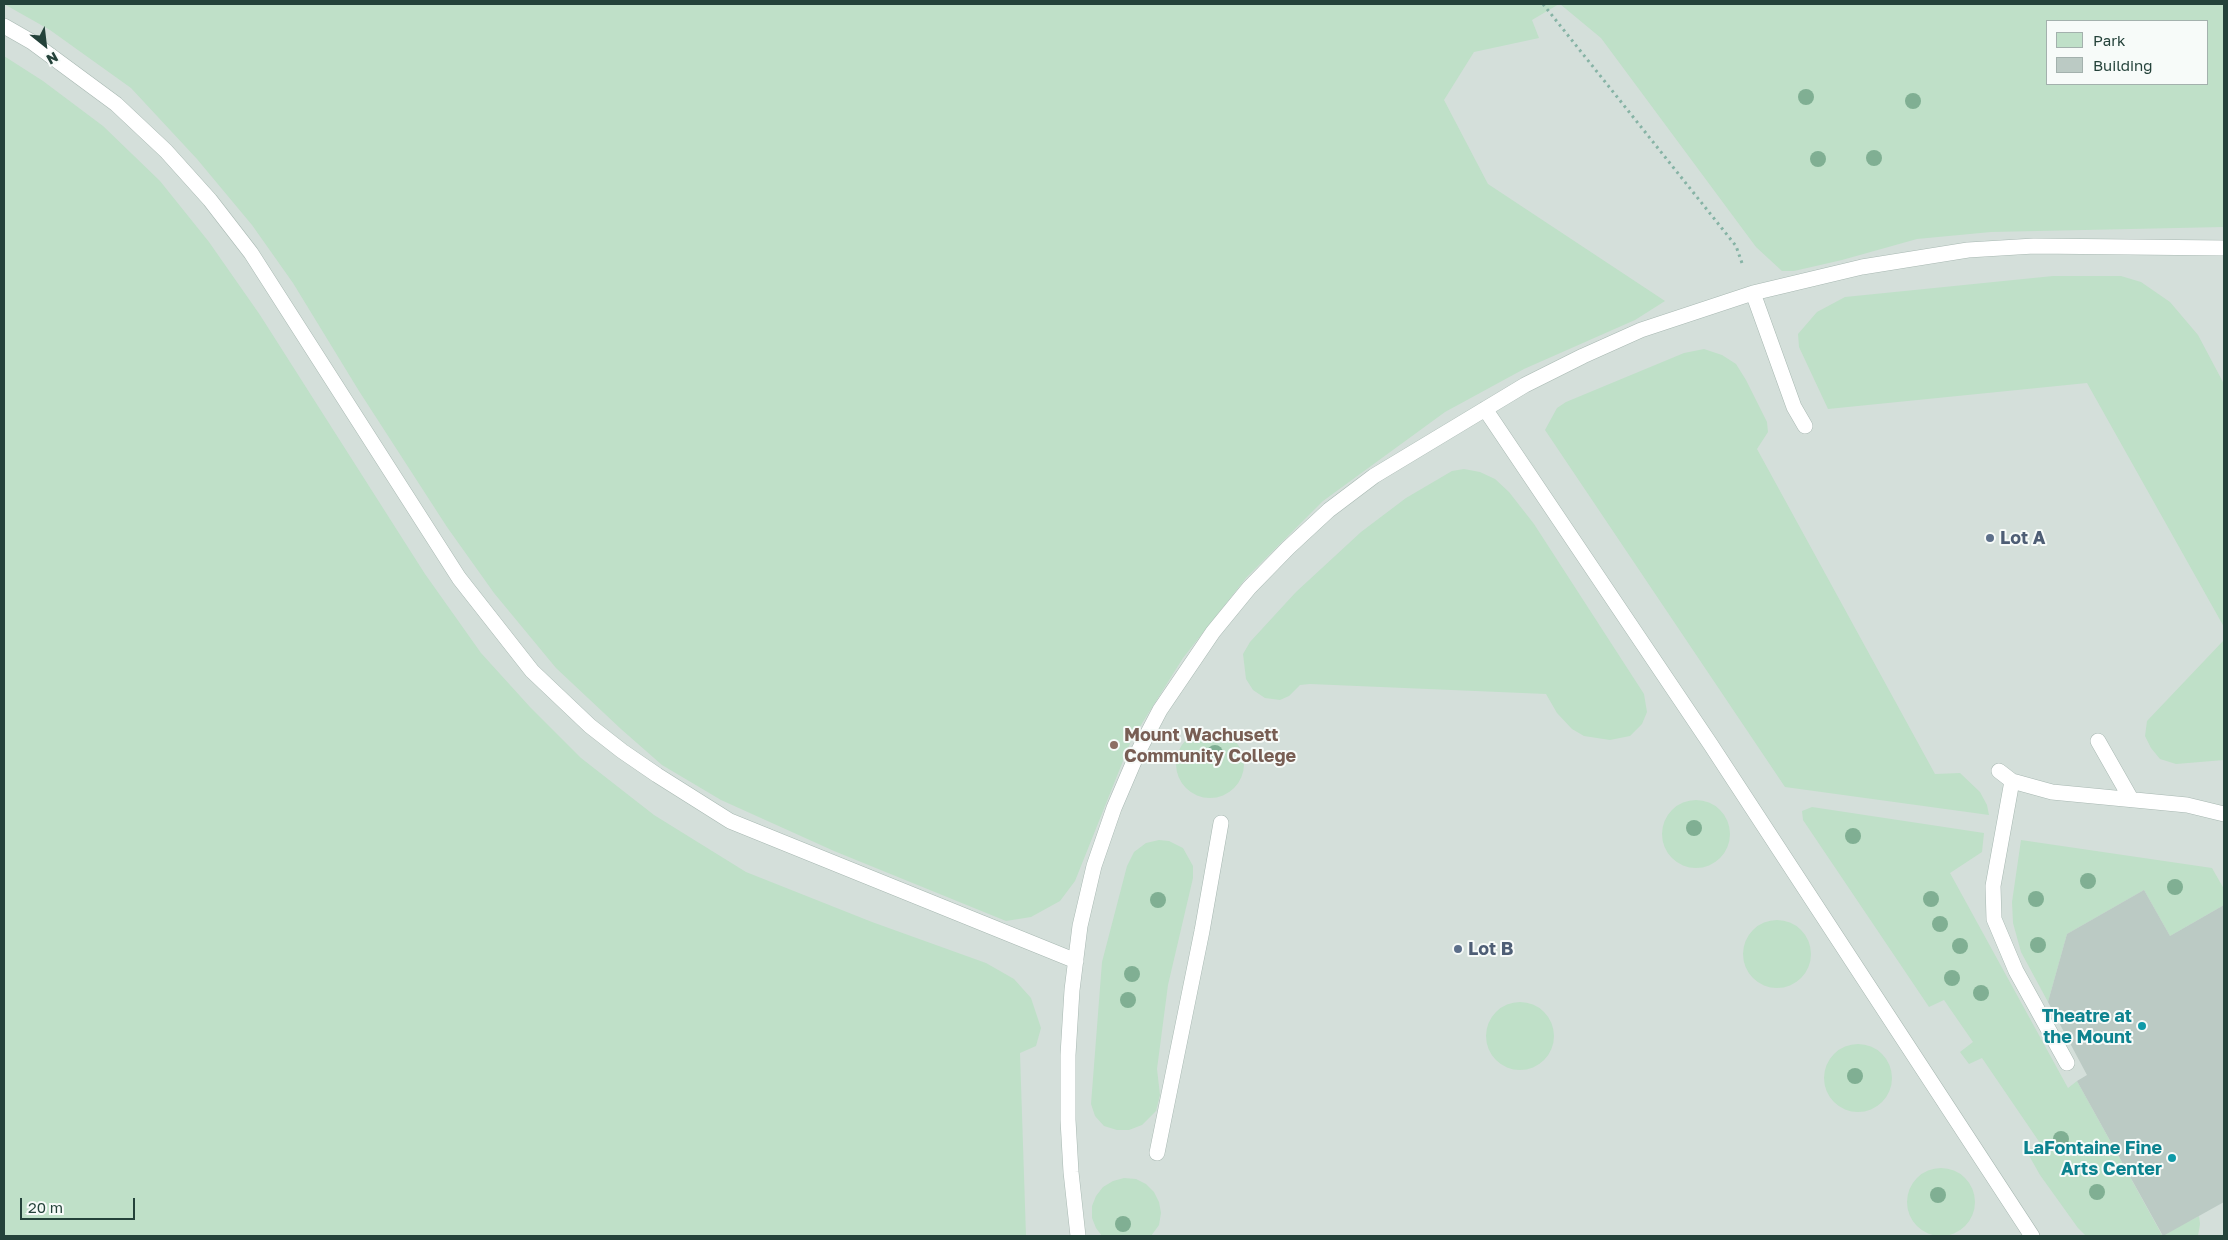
<!DOCTYPE html>
<html>
<head>
<meta charset="utf-8">
<style>
	body { margin:0 }
	#map { position:relative; width:2228px; height:1240px; overflow:hidden; background:#e6efeb; font-family:"Golos Text",sans-serif }
	canvas { display:block }
	.frame { position:absolute; inset:0; border:5px solid #24423a; pointer-events:none }
	.legend { position:absolute; left:2046px; top:20px; width:162px; height:65px; box-sizing:border-box; background:#f7fbf9; border:1px solid #a3b1ad; margin:0; padding:6px 9px; list-style:none; font-size:15px; color:#24423a }
	.legend li { display:flex; align-items:center; gap:10px; height:25px }
	.legend b { width:25px; border:1px solid #a3b1ad }
	.north { position:absolute; left:20px; top:20px; width:50px; height:50px; -webkit-text-stroke:4px #f7fbf9; paint-order:stroke; rotate:151deg; font-size:14px; font-weight:700; line-height:20px; text-align:center; color:#24423a }
	.north::after { content:''; display:block; margin:auto; width:18px; height:22px; background:#24423a; clip-path:polygon(50% 0,100% 100%,50% 72%,0 100%) }
	.scale { position:absolute; left:20px; top:1198px; width:115px; height:22px; box-sizing:border-box; border:2px solid #24423a; border-top:0; padding-left:6px; font-size:15px; line-height:18px; white-space:nowrap; color:#24423a; -webkit-text-stroke:4px #f7fbf9; paint-order:stroke }
</style>
</head>
<body>
<div id="map">
<canvas width="2228" height="1240"></canvas>
<div class="frame"></div>
<ul class="legend">
<li><b style="height:14px;background:#bfe0c8"></b>Park</li>
<li><b style="height:14px;background:#bbcac4"></b>Building</li>
</ul>
<div class="north">N</div>
<div class="scale">20 m</div>
</div>
<script>
const c = document.querySelector('canvas').getContext('2d');
c.lineJoin = 'round';
function paint(path, color) {
  c.fillStyle = color;
  c.fill(path, 'evenodd');
}
function poly(rows) {
  const path = new Path2D();
  for (const r of rows) {
    if (r.length === 3) {
      path.moveTo(r[0] + r[2], r[1]);
      path.arc(r[0], r[1], r[2], 0, 2 * Math.PI);
      continue;
    }
    path.moveTo(r[0], r[1]);
    for (let i = 2; i < r.length; i += 2) path.lineTo(r[i], r[i + 1]);
  }
  return path;
}
function strokePath(path, color, width, dash) {
  c.strokeStyle = color;
  c.lineWidth = width;
  c.lineCap = dash ? 'butt' : 'round';
  c.setLineDash(dash || []);
  c.stroke(path);
}
function drawText(font, color, halo, rows, align = 'center') {
  c.font = font + ' "Golos Text",sans-serif';
  c.lineWidth = 4;
  c.setLineDash([]);
  c.textBaseline = 'middle';
  c.strokeStyle = halo;
  c.fillStyle = color;
  for (const [text, x, y, turn = 0] of rows) {
    c.save();
    c.translate(x, y);
    c.rotate((+turn || 0) * Math.PI / 180);
    c.textAlign = isNaN(turn) ? turn : align;
    if (halo) c.strokeText(text, 0, 0);
    c.fillText(text, 0, 0);
    c.restore();
  }
}
const built = poly([
	[4,4,2224,4,2224,1236,4,1236],
	[2047,21,2207,21,2207,84,2047,84]
]);
const green = poly([
	[4,4,1559,4,1532,20,1539,38,1474,52,1444,100,1488,184,1665,301,1635,320,1524,369,1445,412,1323,501,1246,578,1183,658,1131,741,1075,881,1060,901,1031,917,1006,921,834,851,721,800,662,765,621,729,556,668,494,593,447,527,359,391,293,283,252,225,197,159,131,88,50,30],
	[1560,4,2224,4,2224,227,1991,232,1917,239,1842,260,1794,271,1782,271,1756,247,1601,38],
	[2207,21,2207,84,2047,84,2047,21],
	[4,56,43,81,103,126,160,181,209,242,260,315,425,574,481,653,530,707,581,758,654,815,746,872,872,922,986,963,1014,979,1031,998,1041,1028,1036,1046,1020,1053,1026,1236,4,1236],
	[2053,276,2121,276,2141,282,2170,302,2198,335,2224,384,2224,627,2087,383,1828,409,1799,347,1798,334,1817,312,1845,297],
	[1704,349,1722,355,1736,364,1746,380,1767,422,1768,432,1757,449,1935,774,1960,773,1980,792,1987,805,1989,815,1785,787,1545,430,1557,408,1566,402,1684,353],
	[1464,469,1480,472,1495,479,1509,492,1534,524,1644,694,1647,712,1642,724,1630,736,1610,740,1584,736,1572,729,1557,713,1546,694,1310,684,1300,685,1289,696,1280,700,1265,698,1253,690,1246,679,1243,654,1250,642,1296,592,1361,532,1406,498,1452,471],
	[2224,640,2224,760,2176,764,2160,759,2151,748,2145,736,2147,721],
	[1210,764,34],
	[1696,834,34],
	[1812,807,1984,833,1982,852,1950,873,2068,1088,2077,1081,2162,1235,2199,1216,2200,1224,2198,1236,2086,1236,2078,1228,2040,1175,2027,1152,2040,1143,1982,1058,1969,1064,1960,1052,1973,1042,1944,1000,1929,1007,1803,820,1802,811],
	[1159,840,1169,841,1183,848,1193,866,1193,878,1168,985,1157,1069,1160,1095,1156,1111,1142,1125,1129,1130,1117,1130,1104,1126,1095,1116,1091,1104,1102,962,1127,866,1134,852,1146,843],
	[2021,840,2212,868,2224,889,2224,905,2170,936,2144,890,2067,934,2048,1002,2021,952,2013,923,2012,902],
	[1777,954,34],
	[1520,1036,34],
	[1858,1078,34],
	[1941,1202,34],
	[1124,1178,1136,1179,1146,1184,1154,1192,1159,1202,1161,1213,1159,1225,1151,1236,1102,1236,1096,1228,1092,1218,1092,1206,1096,1196,1103,1187,1113,1181]
]);
const building = poly([
	[2144,890,2170,936,2224,905,2224,1202,2163,1236,2077,1081,2087,1075,2048,1002,2067,934]
]);
const path = poly([
	[1543,4,1736,246,1743,266]
]);
const service = poly([
	[4,26,32,42,116,104,166,151,210,200,251,253,459,578,532,671,590,726,622,751,657,775,730,821,1076,961],
	[1753,293,1794,407,1805,426],
	[1485,409,1711,745,2032,1236],
	[2098,741,2131,799],
	[1999,771,2012,781,2052,792,2187,805,2224,814],
	[2012,781,1993,886,1994,919,2016,971,2067,1063],
	[1157,1153,1202,931,1221,823],
	[1078,1236,1071,1172,1068,1120,1068,1055,1072,990,1080,926,1094,866,1114,808,1138,752,1160,710,1213,632,1249,588,1288,548,1329,510,1374,476,1525,385,1583,356,1641,330,1753,293,1862,267,1968,250,2034,246,2224,248]
]);
const trees = [
	[1806,97],
	[1913,101],
	[1874,158],
	[1818,159],
	[1215,753],
	[1694,828],
	[1853,836],
	[2088,881],
	[2175,887],
	[1931,899],
	[2036,899],
	[1158,900],
	[1940,924],
	[2038,945],
	[1960,946],
	[1132,974],
	[1952,978],
	[1981,993],
	[1128,1000],
	[1855,1076],
	[2061,1139],
	[2097,1192],
	[1938,1195],
	[1123,1224]
];
const markers = [
	[1990,538,5,"#5c6f8a"],
	[1114,745,5,"#8d6e63"],
	[1458,949,5,"#5c6f8a"],
	[2142,1026,5,"#0f9aa8"],
	[2172,1158,5,"#0f9aa8"]
];
const serviceNames = [
	["Lot A",2000,538],
	["Lot B",1468,949]
];
const educationNames = [
	["Mount Wachusett",1124,735],
	["Community College",1124,756]
];
const cultureNames = [
	["Theatre at",2132,1016],
	["the Mount",2132,1037],
	["LaFontaine Fine",2162,1148],
	["Arts Center",2162,1169]
];
paint(built, '#d4dfda');
paint(green, '#bfe0c8');
paint(building, '#bbcac4');
strokePath(service, '#a8b8b2', 16);
strokePath(path, '#86b3a5', 3, [2.5, 4]);
strokePath(service, '#fff', 15);
c.fillStyle = '#80af93';
for (const [x, y] of trees) {
  c.beginPath();
  c.arc(x, y, 8, 0, 2 * Math.PI);
  c.fill();
}
for (const [x, y, r, color] of markers) {
  const dot = new Path2D();
  dot.arc(x, y, r, 0, 2 * Math.PI);
  c.fillStyle = color;
  c.fill(dot);
  strokePath(dot, '#f7fbf9', 2);
}
drawText('bold 18px', '#4e5e75', '#f7fbf9', serviceNames, 'left');
drawText('bold 18px', '#785e54', '#f7fbf9', educationNames, 'left');
drawText('bold 18px', '#0d838f', '#f7fbf9', cultureNames, 'right');
</script>
</body>
</html>
